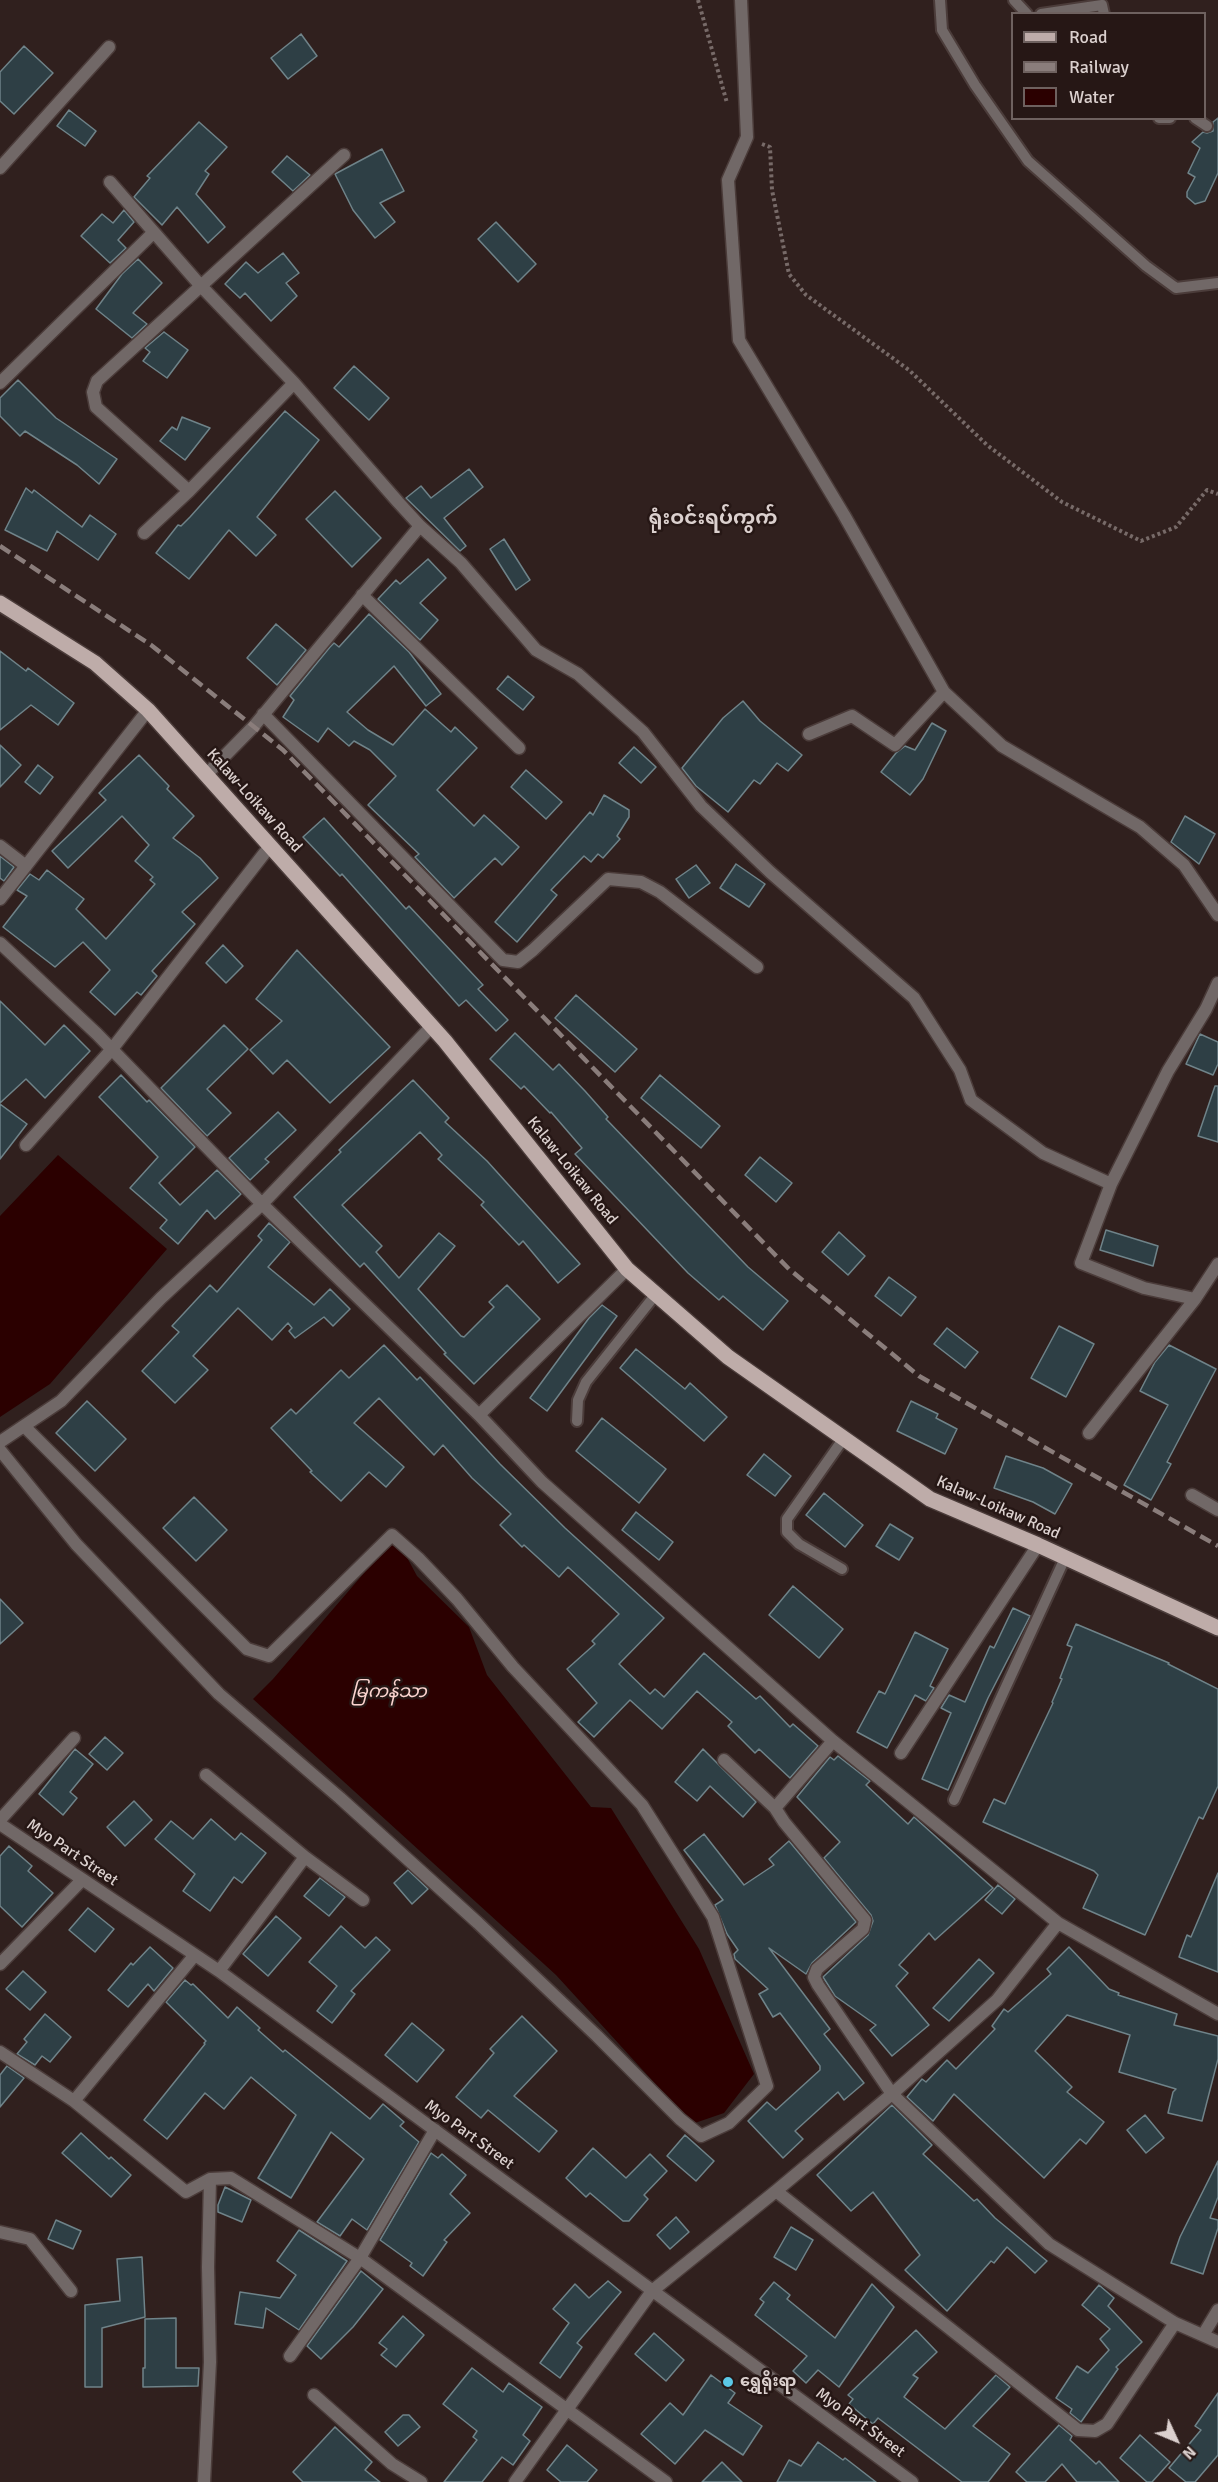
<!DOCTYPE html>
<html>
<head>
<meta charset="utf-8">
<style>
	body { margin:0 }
	#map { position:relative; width:1218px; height:2482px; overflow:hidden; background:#30201e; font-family:Signika,sans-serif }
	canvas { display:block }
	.legend { position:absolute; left:1011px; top:12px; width:195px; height:108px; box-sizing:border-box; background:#261715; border:2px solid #6e615f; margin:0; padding:8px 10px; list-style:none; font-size:18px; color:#dbd0ce }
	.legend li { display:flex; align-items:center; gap:12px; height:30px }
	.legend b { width:30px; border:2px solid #6e615f }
	.north { position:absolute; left:1146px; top:2410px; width:60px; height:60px; -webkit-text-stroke:4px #261715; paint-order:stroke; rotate:134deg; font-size:16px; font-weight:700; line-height:24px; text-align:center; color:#dbd0ce }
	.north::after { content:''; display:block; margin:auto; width:21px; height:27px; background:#dbd0ce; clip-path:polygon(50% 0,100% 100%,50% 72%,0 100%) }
</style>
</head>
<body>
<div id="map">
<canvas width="1218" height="2482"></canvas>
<ul class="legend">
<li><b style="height:8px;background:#beaca9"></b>Road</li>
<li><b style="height:8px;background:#8a7d7b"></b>Railway</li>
<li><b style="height:16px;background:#2b0000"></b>Water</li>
</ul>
<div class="north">N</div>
</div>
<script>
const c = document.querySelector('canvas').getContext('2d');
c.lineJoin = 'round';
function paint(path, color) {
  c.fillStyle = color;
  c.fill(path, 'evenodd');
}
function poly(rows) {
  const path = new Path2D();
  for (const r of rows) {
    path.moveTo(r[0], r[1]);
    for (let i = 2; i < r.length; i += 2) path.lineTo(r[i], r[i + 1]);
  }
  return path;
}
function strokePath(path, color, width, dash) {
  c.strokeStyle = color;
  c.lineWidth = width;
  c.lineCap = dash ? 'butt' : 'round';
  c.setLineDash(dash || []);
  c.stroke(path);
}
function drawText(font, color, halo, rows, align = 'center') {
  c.font = font + ' Signika,"Noto Sans Myanmar",sans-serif';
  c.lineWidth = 5;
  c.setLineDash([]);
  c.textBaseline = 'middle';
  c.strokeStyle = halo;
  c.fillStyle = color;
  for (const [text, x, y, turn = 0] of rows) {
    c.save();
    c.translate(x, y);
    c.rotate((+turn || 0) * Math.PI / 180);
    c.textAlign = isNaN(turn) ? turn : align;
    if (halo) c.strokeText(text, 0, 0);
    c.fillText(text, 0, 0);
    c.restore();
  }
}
const water = poly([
	[58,1155,167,1249,50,1384,0,1417,0,1216],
	[389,1544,403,1550,417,1576,469,1627,487,1675,591,1807,611,1808,699,1949,754,2074,724,2113,692,2124,556,1975,253,1699,273,1679]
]);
const building = poly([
	[301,34,317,56,288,79,271,58,301,34],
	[24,46,53,73,14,114,0,101,0,72,24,46],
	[69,110,96,131,85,146,57,126,69,110],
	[1218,118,1218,173,1205,201,1195,204,1187,197,1187,192,1195,177,1188,173,1200,148,1192,142,1203,132,1207,133,1213,131,1213,122,1218,118],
	[199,122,227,147,205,171,209,174,196,194,225,227,208,243,177,207,162,225,134,197,150,178,147,176,199,122],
	[382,149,404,191,380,203,395,222,375,238,353,210,335,174,382,149],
	[287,156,310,175,293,191,272,172,287,156],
	[124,210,134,222,118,240,126,248,110,263,81,236,102,214,113,223,124,210],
	[496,222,536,264,518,282,478,239,496,222],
	[283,253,299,273,286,283,297,296,271,321,245,293,240,298,225,284,246,262,258,273,283,253],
	[138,259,162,283,133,313,147,324,132,338,96,309,122,274,138,259],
	[164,332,188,350,167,378,143,361,150,352,145,348,164,332],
	[354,366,389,398,369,420,334,388,354,366],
	[18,380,56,418,117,459,99,484,77,465,25,431,20,436,0,416,0,398,18,380],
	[285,411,319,440,257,517,276,535,256,556,229,530,189,579,156,553,178,525,181,526,190,517,285,411],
	[182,417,210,428,185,460,160,441,172,427,177,430,182,417],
	[469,469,483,487,444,518,466,546,460,551,406,498,421,486,431,498,469,469],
	[26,488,32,493,34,490,82,527,90,515,116,534,98,560,57,531,47,551,5,530,26,488],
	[335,491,381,538,352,567,306,519,335,491],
	[504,539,530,580,516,590,490,549,504,539],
	[428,559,446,578,420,603,438,620,420,640,378,599,396,580,400,584,428,559],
	[369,614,409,652,441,694,426,706,394,666,347,712,368,730,393,745,425,709,451,732,455,727,477,748,437,790,474,826,484,815,519,847,502,865,495,858,454,898,415,857,419,854,368,805,396,776,370,750,354,741,349,746,328,728,318,742,283,717,294,700,290,696,330,647,334,643,339,647,369,614],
	[276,624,306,650,277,685,247,658,276,624],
	[0,651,26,671,28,668,74,703,58,725,31,705,0,730,0,651],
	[508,676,534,697,523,710,497,689,508,676],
	[743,701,760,721,802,755,788,771,777,763,760,784,754,780,728,812,696,786,682,768,723,718,743,701],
	[932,723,946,731,923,779,910,795,881,772,896,753,905,746,915,750,932,723],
	[0,745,21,765,0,787,0,745],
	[634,747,656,767,641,783,619,763,634,747],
	[139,755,169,786,167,789,194,816,173,838,200,858,218,878,182,912,195,924,152,971,157,976,141,995,137,992,115,1015,90,992,110,970,83,942,55,967,3,927,27,896,17,890,30,874,39,880,47,870,84,899,76,909,106,939,155,884,150,880,153,877,135,861,149,845,122,816,68,868,52,851,106,800,99,793,139,755],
	[38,765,53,777,40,794,25,782,38,765],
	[526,770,562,802,546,819,511,787,526,770],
	[604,795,629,810,629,817,617,836,620,839,603,858,598,854,591,862,584,856,551,890,557,895,517,942,495,922,590,812,593,815,604,795],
	[1185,816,1215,834,1199,864,1171,842,1185,816],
	[324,818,406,909,409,906,483,985,478,989,508,1020,496,1031,466,1000,459,1006,342,874,340,876,303,837,324,818],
	[0,856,14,867,4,881,0,878,0,856],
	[736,864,765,884,749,907,720,888,736,864],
	[696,865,710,883,689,898,676,879,696,865],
	[223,945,243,966,226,983,206,963,223,945],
	[297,950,390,1047,330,1103,287,1060,273,1074,250,1050,282,1021,256,999,297,950],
	[576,995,637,1049,615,1072,555,1018,576,995],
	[0,1001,45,1045,64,1025,90,1051,45,1098,26,1079,0,1103,0,1001],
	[224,1025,248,1049,207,1089,231,1113,207,1136,161,1088,224,1025],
	[515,1033,553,1070,559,1064,585,1091,608,1117,606,1119,748,1267,788,1301,763,1330,723,1296,719,1300,688,1273,575,1154,582,1148,551,1112,550,1113,524,1086,521,1089,490,1059,515,1033],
	[1200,1034,1218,1042,1218,1064,1213,1075,1186,1064,1200,1034],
	[121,1075,147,1102,149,1100,195,1147,159,1183,180,1205,217,1170,241,1194,215,1219,207,1210,178,1244,160,1228,167,1220,130,1188,158,1157,99,1097,121,1075],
	[660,1075,720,1126,701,1148,641,1098,660,1075],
	[413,1080,449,1118,445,1122,487,1161,580,1264,558,1283,523,1241,519,1245,481,1205,484,1202,438,1159,442,1155,420,1132,342,1205,382,1246,376,1252,399,1278,439,1233,455,1246,418,1289,461,1336,464,1337,494,1307,489,1302,507,1285,540,1319,474,1384,444,1354,446,1353,364,1263,360,1267,294,1197,341,1152,339,1150,413,1080],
	[1215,1086,1218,1086,1218,1142,1198,1136,1215,1086],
	[0,1104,27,1124,0,1159,0,1104],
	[278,1112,296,1130,265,1159,269,1162,250,1180,229,1158,278,1112],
	[760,1157,792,1183,776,1202,745,1175,760,1157],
	[269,1223,290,1242,268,1267,314,1305,330,1289,350,1309,333,1326,324,1317,295,1338,289,1331,292,1328,288,1323,272,1340,238,1308,193,1356,208,1370,175,1403,142,1371,179,1332,172,1326,210,1285,217,1292,262,1240,258,1236,269,1223],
	[1106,1230,1158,1246,1153,1266,1100,1250,1106,1230],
	[839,1232,865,1256,848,1275,822,1252,839,1232],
	[889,1277,916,1297,901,1316,875,1296,889,1277],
	[602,1305,617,1316,547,1411,530,1398,589,1318,602,1305],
	[1059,1326,1094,1344,1066,1397,1031,1378,1059,1326],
	[947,1328,978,1352,965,1368,934,1344,947,1328],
	[384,1345,417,1380,420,1377,500,1464,565,1528,664,1618,619,1664,650,1694,655,1689,664,1697,704,1653,756,1699,760,1696,790,1727,793,1724,818,1746,790,1778,759,1749,755,1753,728,1726,732,1722,697,1691,662,1729,630,1700,594,1737,578,1722,597,1703,567,1669,595,1644,592,1641,619,1614,568,1567,559,1577,524,1545,522,1547,500,1525,511,1514,472,1478,443,1445,434,1455,379,1398,354,1423,404,1467,386,1487,369,1472,341,1501,310,1472,312,1471,271,1428,291,1409,296,1414,341,1370,349,1378,384,1345],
	[1169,1345,1216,1369,1167,1462,1171,1464,1151,1500,1124,1485,1168,1405,1140,1391,1155,1362,1169,1345],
	[636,1349,685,1389,690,1383,727,1417,704,1441,620,1368,636,1349],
	[87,1401,126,1439,95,1471,56,1433,87,1401],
	[911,1401,938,1414,936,1418,957,1429,945,1454,897,1431,911,1401],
	[602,1418,666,1469,639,1503,576,1451,602,1418],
	[764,1454,791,1476,775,1496,747,1475,764,1454],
	[1006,1456,1043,1468,1072,1484,1055,1514,1033,1502,994,1488,1006,1456],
	[824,1493,863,1525,845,1547,806,1515,824,1493],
	[194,1497,227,1530,196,1561,163,1528,194,1497],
	[636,1512,673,1542,659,1560,622,1530,636,1512],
	[890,1524,913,1538,899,1560,876,1546,890,1524],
	[793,1586,843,1629,819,1658,769,1615,793,1586],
	[0,1599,23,1623,0,1644,0,1599],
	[1013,1608,1030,1616,988,1698,948,1790,922,1779,951,1713,941,1708,949,1695,965,1702,990,1646,994,1648,1013,1608],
	[1076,1624,1169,1663,1168,1664,1218,1689,1218,1786,1203,1819,1199,1817,1145,1935,1083,1908,1098,1875,1094,1871,983,1822,994,1799,1005,1804,1053,1703,1052,1702,1062,1679,1060,1678,1072,1647,1067,1645,1076,1624],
	[915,1632,948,1649,930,1686,934,1688,926,1701,915,1695,887,1748,857,1732,879,1691,885,1694,915,1632],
	[105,1737,123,1753,107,1770,89,1754,105,1737],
	[75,1749,93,1764,70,1792,77,1798,63,1815,39,1794,75,1749],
	[703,1749,756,1802,743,1817,710,1786,697,1801,675,1782,703,1749],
	[838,1756,870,1781,866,1785,908,1824,914,1817,993,1888,935,1940,929,1933,899,1965,908,1973,896,1986,929,2025,892,2056,870,2030,876,2025,835,1996,823,1977,868,1935,873,1921,871,1915,824,1858,840,1842,797,1797,830,1757,834,1760,838,1756],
	[134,1801,152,1820,125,1846,107,1827,134,1801],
	[211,1819,235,1840,241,1833,266,1853,242,1883,234,1877,210,1911,183,1891,195,1874,155,1839,171,1821,193,1839,211,1819],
	[704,1834,744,1885,774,1865,769,1859,789,1841,856,1922,812,1963,806,1974,769,1948,830,2029,824,2034,864,2083,844,2100,838,2092,795,2131,803,2139,783,2158,748,2121,767,2102,776,2110,820,2070,820,2066,780,2013,773,2017,759,1994,768,1989,735,1959,734,1954,738,1950,727,1934,715,1905,723,1900,684,1850,704,1834],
	[9,1846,32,1866,28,1871,53,1893,22,1927,0,1906,0,1856,9,1846],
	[408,1870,428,1889,412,1904,394,1883,408,1870],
	[1218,1873,1218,1972,1179,1957,1187,1935,1191,1937,1218,1873],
	[320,1878,345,1897,329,1916,304,1896,320,1878],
	[998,1885,1015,1899,1002,1914,985,1900,998,1885],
	[88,1908,114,1929,95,1952,69,1930,88,1908],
	[276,1916,301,1938,268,1976,243,1954,276,1916],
	[341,1926,365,1948,376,1937,390,1950,351,1991,355,1994,332,2023,317,2011,337,1986,309,1962,341,1926],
	[150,1947,173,1968,154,1991,148,1984,128,2007,108,1990,131,1963,133,1965,150,1947],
	[1069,1947,1109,1989,1119,1993,1118,1995,1177,2014,1174,2025,1218,2036,1218,2059,1202,2121,1168,2113,1173,2092,1176,2089,1119,2072,1130,2035,1067,2015,1035,2051,1072,2087,1067,2092,1104,2122,1086,2144,1080,2139,1044,2178,954,2094,933,2121,907,2097,922,2079,926,2082,947,2060,956,2069,995,2029,992,2026,1004,2009,1008,2012,1051,1974,1047,1969,1069,1947],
	[979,1959,994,1973,949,2021,933,2008,979,1959],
	[23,1971,46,1992,30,2010,6,1989,23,1971],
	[185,1980,191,1985,193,1984,228,2018,237,2007,260,2028,258,2030,283,2052,285,2050,370,2119,383,2104,404,2122,400,2126,419,2142,367,2230,352,2219,340,2236,317,2222,364,2159,331,2132,291,2198,258,2178,296,2115,251,2077,224,2109,205,2093,167,2139,144,2120,205,2044,204,2043,206,2041,166,2002,185,1980],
	[45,2014,71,2037,50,2062,42,2056,35,2065,17,2054,27,2042,24,2039,45,2014],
	[522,2016,557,2051,514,2096,557,2131,539,2152,488,2110,481,2118,456,2097,494,2053,490,2049,522,2016],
	[412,2023,444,2050,417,2082,385,2055,412,2023],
	[7,2066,24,2078,0,2107,0,2075,7,2066],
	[892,2105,932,2145,923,2154,974,2201,977,2199,995,2218,1047,2261,1035,2273,1007,2247,994,2263,991,2261,947,2311,905,2270,920,2255,873,2192,851,2211,817,2175,892,2105],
	[1145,2115,1164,2138,1146,2153,1127,2130,1145,2115],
	[81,2133,109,2159,111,2157,131,2175,111,2197,62,2153,81,2133],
	[685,2135,714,2161,696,2181,667,2156,685,2135],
	[593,2148,626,2178,650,2154,667,2171,644,2195,648,2199,629,2221,623,2221,590,2193,586,2197,566,2178,593,2148],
	[431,2153,438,2158,442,2154,466,2175,450,2194,470,2213,444,2240,447,2242,423,2276,410,2266,412,2263,380,2240,431,2153],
	[1218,2161,1218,2197,1210,2218,1218,2220,1218,2228,1203,2274,1171,2263,1180,2237,1218,2161],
	[225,2187,251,2200,242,2222,218,2212,218,2205,225,2187],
	[676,2217,689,2232,670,2249,657,2235,676,2217],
	[56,2220,81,2231,73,2249,48,2239,56,2220],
	[791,2227,813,2240,796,2270,774,2257,791,2227],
	[299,2230,347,2261,299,2330,266,2308,263,2328,235,2324,240,2292,280,2298,296,2275,277,2261,299,2230],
	[142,2257,145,2317,102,2328,102,2387,85,2387,85,2305,120,2301,117,2259,142,2257],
	[361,2271,383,2289,353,2327,321,2359,307,2346,361,2271],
	[608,2281,621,2292,577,2343,582,2347,560,2378,540,2363,569,2323,553,2309,575,2284,589,2298,608,2281],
	[774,2282,790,2295,787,2299,835,2338,872,2284,894,2307,839,2387,818,2370,806,2383,793,2371,807,2356,755,2315,764,2302,760,2299,774,2282],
	[1099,2285,1114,2298,1108,2306,1142,2342,1116,2367,1118,2369,1081,2422,1070,2413,1072,2409,1056,2398,1077,2366,1088,2373,1109,2350,1100,2339,1110,2329,1082,2305,1099,2285],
	[403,2316,424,2335,396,2367,381,2355,387,2349,379,2343,403,2316],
	[176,2318,176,2368,199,2368,198,2386,143,2387,143,2368,145,2368,145,2319,176,2318],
	[916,2330,937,2352,913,2375,918,2378,904,2397,945,2429,996,2375,1010,2387,973,2426,1010,2454,988,2482,962,2482,878,2418,873,2424,849,2404,853,2399,848,2395,916,2330],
	[654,2333,684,2360,666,2381,635,2354,654,2333],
	[472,2368,503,2392,509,2383,542,2407,523,2435,530,2441,513,2465,502,2457,482,2482,444,2482,477,2440,473,2437,477,2431,443,2404,472,2368],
	[711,2375,735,2393,728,2403,762,2426,743,2455,705,2430,675,2464,641,2434,670,2403,683,2415,711,2375],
	[1218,2393,1218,2455,1195,2482,1186,2482,1169,2468,1201,2430,1195,2426,1218,2393],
	[403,2415,409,2415,420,2427,398,2446,385,2432,403,2415],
	[1059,2425,1072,2436,1070,2440,1096,2464,1099,2461,1119,2482,1077,2482,1062,2464,1045,2482,1027,2482,1016,2472,1059,2425],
	[335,2427,372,2462,365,2470,380,2482,303,2482,293,2472,335,2427],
	[1140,2435,1170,2462,1152,2482,1147,2482,1120,2458,1140,2435],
	[818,2442,843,2460,845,2458,876,2482,777,2482,789,2460,801,2466,818,2442],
	[567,2445,597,2470,587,2482,561,2482,547,2470,567,2445],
	[722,2462,742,2482,702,2482,722,2462]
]);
const path = poly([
	[698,0,727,103],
	[762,144,770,147,772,190,789,274,806,295,909,370,987,445,1062,502,1141,541,1176,527,1207,490,1218,494]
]);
const lane = poly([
	[940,0,942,30,975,85,1028,161,1146,266,1176,288,1218,283],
	[1014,0,1027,14],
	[1041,14,1102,5,1104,14],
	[1159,118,1170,118],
	[1195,118,1207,126],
	[577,1421,578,1400,586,1382,656,1294],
	[842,1569,799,1544,787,1532,787,1519,844,1438],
	[954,1800,1065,1558]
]);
const street = poly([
	[741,0,747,137,728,180,739,340,844,515,944,692,1002,746,1140,827,1184,865,1218,915],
	[0,168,109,47],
	[110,182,200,285,294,383,398,502,420,526,461,563,536,650,578,674,643,732,701,806,770,872,914,998,960,1070,971,1100,1043,1153,1111,1184],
	[0,383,153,233],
	[189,491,96,407,93,392,97,381,344,155],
	[144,533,189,491,294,383],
	[362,595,519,748],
	[263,714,503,960,518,962,533,950,608,879,641,882,660,892,757,967],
	[809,734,852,716,895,745,944,692],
	[206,775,254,726,420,526],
	[0,846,26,866],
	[0,899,148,710],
	[0,943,97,1034,262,1204,479,1415,542,1482,833,1741,1058,1923,1218,2014],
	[26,1145,112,1049,270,846],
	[1195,1299,1144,1288,1081,1263,1111,1184,1168,1071,1206,1009,1218,983],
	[479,1415,627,1269],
	[1089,1433,1195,1299,1218,1264],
	[0,1442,61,1401,161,1298,262,1204,432,1026],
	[0,1450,76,1544,219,1694,340,1798,478,1923,597,2036,680,2119,701,2136,729,2123,767,2086,713,1917,642,1805,513,1667,457,1599,418,1558,392,1535,269,1656,247,1649,24,1426],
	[1192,1495,1218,1510],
	[833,1741,775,1808,784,1822,865,1920,863,1929,817,1969,814,1977,818,1985,892,2094,1049,2244,1175,2323,1218,2342],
	[901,1753,1038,1545],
	[724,1760,775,1808],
	[206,1775,305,1857,219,1971],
	[0,1820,74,1738],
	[0,1824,219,1971,912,2482],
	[305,1857,363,1900],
	[0,1964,82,1880],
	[0,2052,74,2101,186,2192,210,2179,231,2178,360,2258,435,2130],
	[74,2101,194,1956],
	[776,2191,1078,2430,1095,2431,1107,2424,1175,2323],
	[0,2232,30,2239,71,2291],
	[1203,2335,1218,2310],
	[290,2356,360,2258,666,2482],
	[314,2395,392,2464,421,2482],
	[204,2482,210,2362,208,2267,210,2179],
	[515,2482,652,2291,776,2191,892,2094,997,2000,1058,1923]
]);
const primary = poly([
	[0,603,95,663,148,710,445,1041,627,1269,728,1357,930,1499,1038,1545,1218,1628]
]);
const rail = poly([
	[0,546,151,645,283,750,789,1269,919,1376,1218,1546]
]);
const markers = [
	[728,2382,6,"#5bc8e6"]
];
const streetNames = [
	["Kalaw-Loikaw Road",254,801,48],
	["Kalaw-Loikaw Road",572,1171,51],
	["Kalaw-Loikaw Road",998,1508,24],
	["Myo Part Street",72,1853,34],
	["Myo Part Street",469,2135,36],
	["Myo Part Street",860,2423,36]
];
const poiNames = [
	["ရွှေရိုးရာ",740,2382]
];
const waterNames = [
	["မြကန်သာ",389,1692]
];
const quarterNames = [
	["ရုံးဝင်းရပ်ကွက်",713,519]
];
paint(water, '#2b0000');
paint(building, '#2e3f45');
strokePath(building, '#6f8389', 1.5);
strokePath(lane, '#4b3c3a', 14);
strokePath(street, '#4b3c3a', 15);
strokePath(primary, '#4b3c3a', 18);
strokePath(path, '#776a68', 4, [3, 3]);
strokePath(lane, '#716867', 10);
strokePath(street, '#716867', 12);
strokePath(primary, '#beaca9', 15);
strokePath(rail, '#8a7d7b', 4.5, [12, 6]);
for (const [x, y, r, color] of markers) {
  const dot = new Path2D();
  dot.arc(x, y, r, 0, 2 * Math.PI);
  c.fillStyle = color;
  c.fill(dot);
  strokePath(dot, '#261715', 2);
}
drawText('16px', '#dbd0ce', '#261715', streetNames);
drawText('bold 16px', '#dbd0ce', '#261715', poiNames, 'left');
drawText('italic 18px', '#fcd5d0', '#261715', waterNames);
drawText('bold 20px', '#dbd0ce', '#261715', quarterNames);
</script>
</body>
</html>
